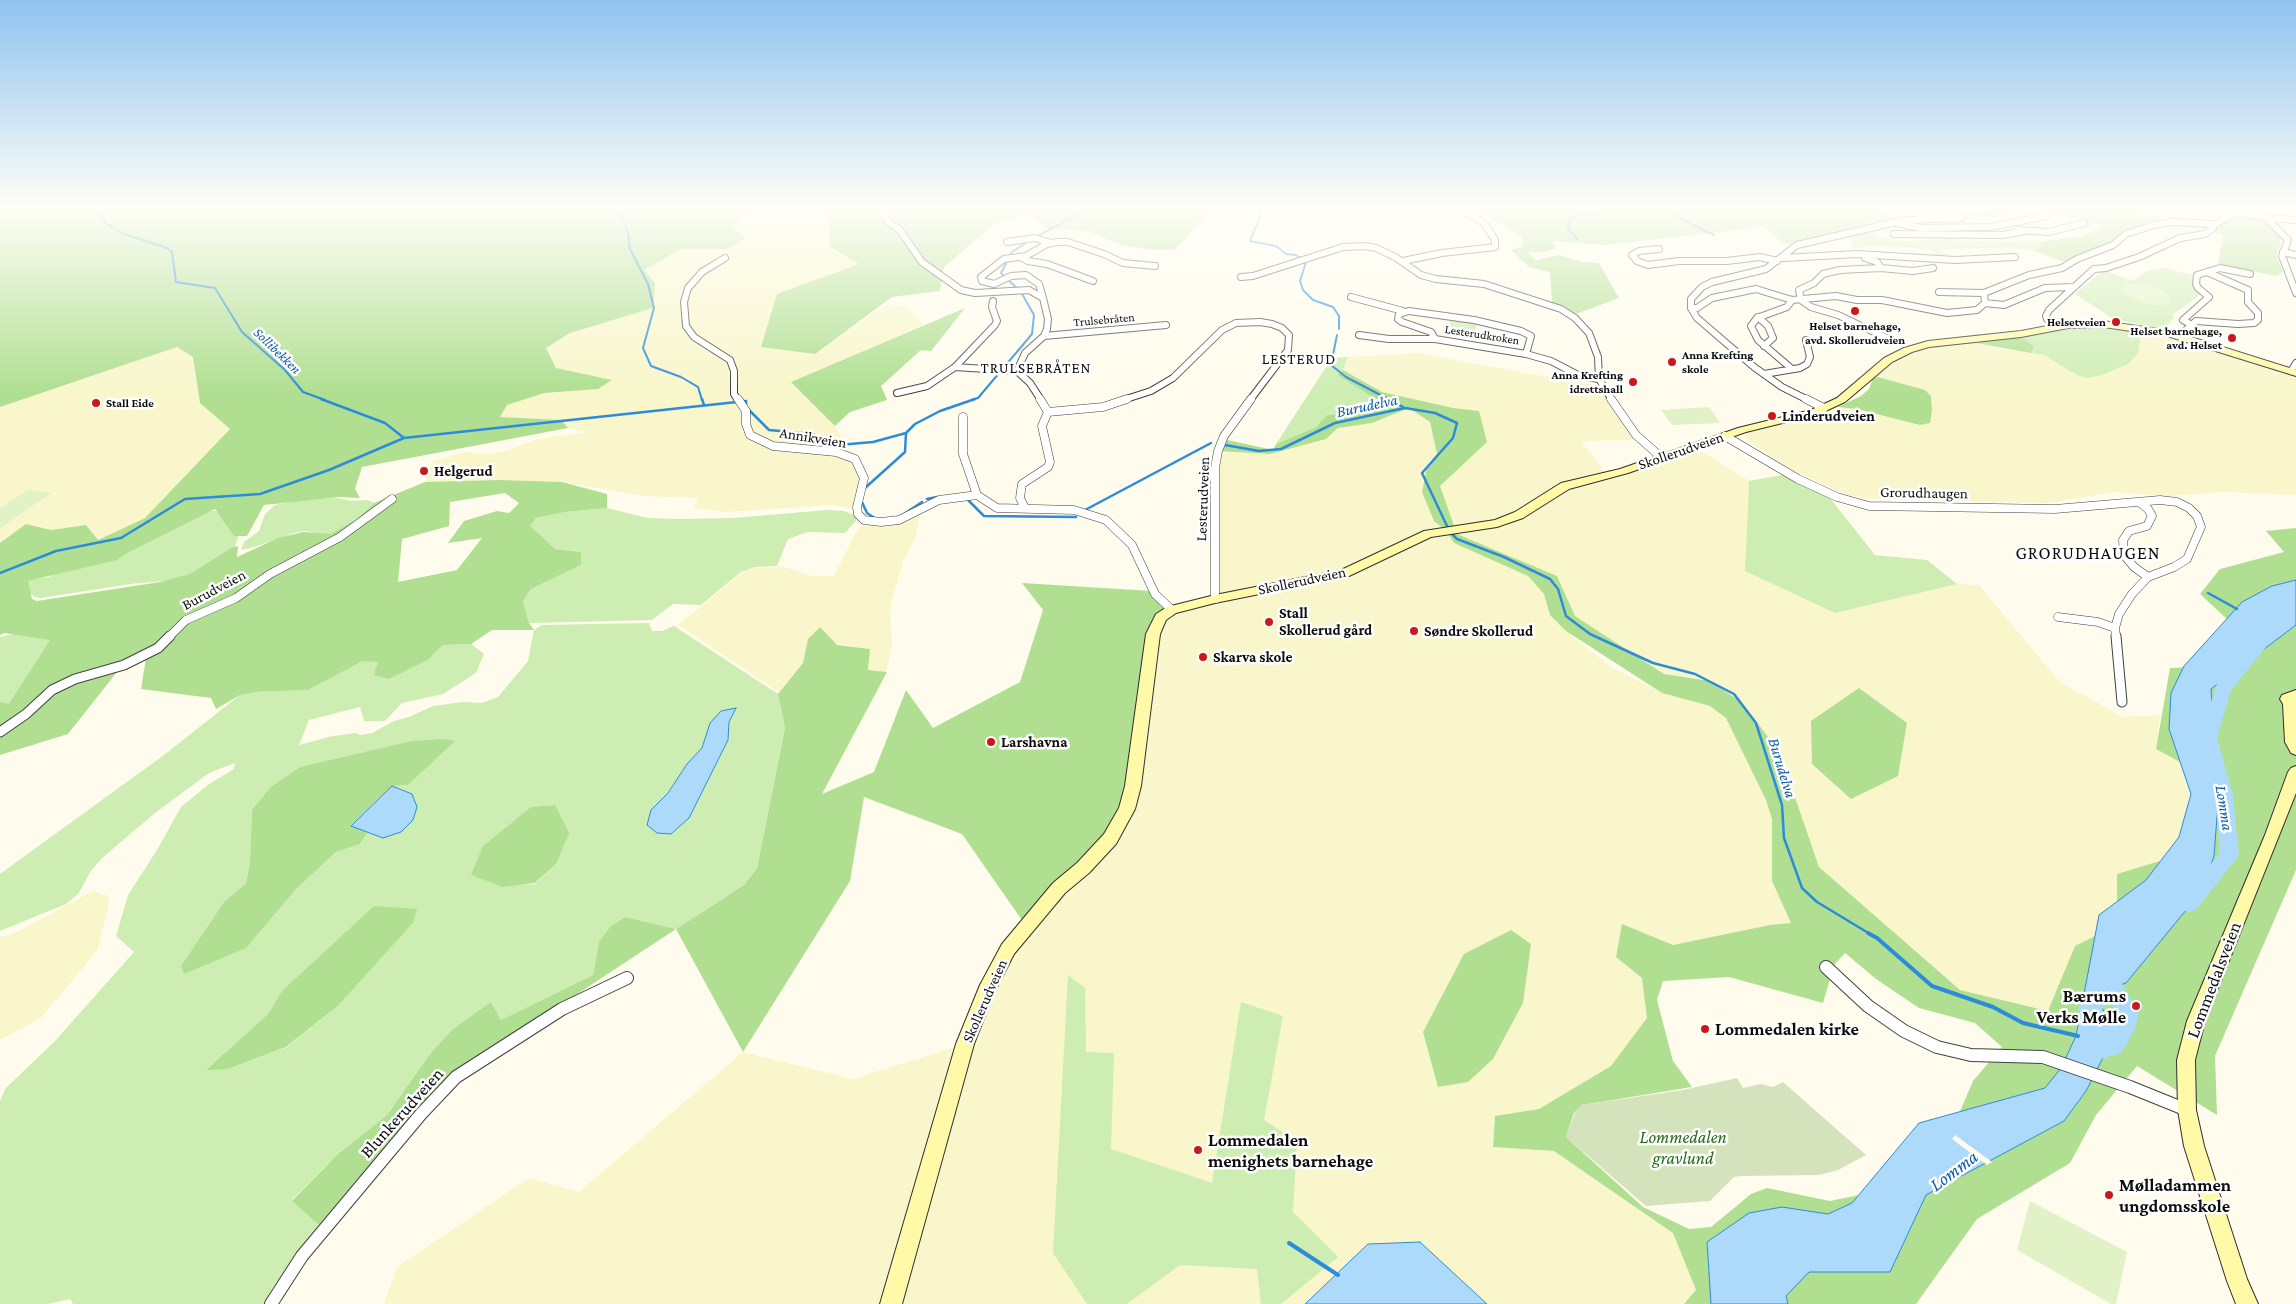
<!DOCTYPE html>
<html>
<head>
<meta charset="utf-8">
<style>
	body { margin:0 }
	canvas { display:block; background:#fffced }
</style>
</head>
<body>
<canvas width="2296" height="1304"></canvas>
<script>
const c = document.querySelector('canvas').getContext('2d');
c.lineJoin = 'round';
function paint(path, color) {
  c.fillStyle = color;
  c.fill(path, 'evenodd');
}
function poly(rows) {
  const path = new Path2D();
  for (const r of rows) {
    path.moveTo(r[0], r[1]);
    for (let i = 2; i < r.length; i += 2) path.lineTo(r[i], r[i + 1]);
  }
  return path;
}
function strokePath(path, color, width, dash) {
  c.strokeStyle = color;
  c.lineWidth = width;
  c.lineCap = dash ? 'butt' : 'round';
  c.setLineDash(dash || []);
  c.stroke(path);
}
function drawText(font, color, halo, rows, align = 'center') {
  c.font = font + ' "Crimson Pro",serif';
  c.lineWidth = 5;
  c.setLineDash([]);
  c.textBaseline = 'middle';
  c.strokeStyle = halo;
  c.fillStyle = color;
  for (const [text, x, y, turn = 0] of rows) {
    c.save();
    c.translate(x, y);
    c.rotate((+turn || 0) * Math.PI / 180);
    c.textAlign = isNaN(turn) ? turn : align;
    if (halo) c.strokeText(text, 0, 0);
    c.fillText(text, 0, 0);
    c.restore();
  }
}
const farmland = poly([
	[781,210,815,210,829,220,829,246,860,264,777,294,815,354,885,305,908,306,924,325,792,382,835,426,862,473,854,509,834,505,725,512,694,508,698,498,643,496,563,482,498,480,426,482,432,461,465,452,483,454,506,451,538,439,588,432,568,428,561,420,499,417,507,405,544,393,598,389,611,380,556,368,545,349,570,333,653,308,644,270,681,249,727,249,744,239,733,227,743,216],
	[2145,331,2204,349,2208,347,2296,375,2296,495,2224,492,2168,496,2112,492,2050,503,1868,499,1842,493,1795,471,1750,443,1745,437,1747,431,1810,417,1838,407,1857,409,1920,425,1929,423,1925,390,1882,378,1879,374,1894,360,1910,352,1927,347,1971,342,2044,355,2060,364,2138,353,2141,336],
	[177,347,193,357,200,403,230,429,145,518,98,540,86,525,51,530,26,524,0,543,0,407],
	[1417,353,1592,385,1606,385,1641,436,1631,440,1581,441,1607,475,1662,458,1699,450,1749,481,1745,571,1835,613,1957,584,1979,585,2060,682,2123,717,2160,715,2156,749,2189,767,2191,802,2180,855,2117,925,2075,946,2049,1011,1960,990,1819,867,1779,751,1710,681,1664,674,1575,616,1557,576,1457,534,1439,486,1486,442,1479,411,1453,408,1382,392,1343,370,1348,357],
	[1409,408,1430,422,1437,454,1427,467,1445,530,1454,543,1528,576,1544,594,1550,615,1566,631,1611,667,1662,693,1710,706,1726,718,1766,800,1772,819,1772,881,1791,923,1770,925,1673,945,1622,924,1616,957,1642,978,1647,1018,1612,1066,1539,1109,1495,1116,1493,1147,1554,1151,1673,1233,1696,1290,1684,1304,384,1304,397,1267,529,1178,579,1192,743,1052,853,1079,965,1044,1026,926,1157,623,1172,610,1215,599,1218,451,1270,454,1326,439,1341,427,1372,423],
	[1523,1003,1493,1059,1468,1082],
	[920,514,916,536,903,561,890,608,892,644,886,674,868,671,870,649,808,639,803,663,779,692,678,625,745,571,756,568,784,567,812,576,834,576,859,527],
	[93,891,108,896,109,904,97,951,41,1018,0,1040,0,937,9,936]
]);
const green = poly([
	[1873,230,1879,237,1903,241,1945,239,1941,234,1953,235,1957,240,2005,242,2043,241,2035,251,2009,248,1942,249,1948,258,1938,257,1931,249,1880,246,1853,248,1848,236],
	[2164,268,2193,275,2192,284,2200,295,2172,315,2174,317,2165,329,2115,320,2075,294,2104,270,2133,281,2147,271],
	[1453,318,1478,322,1474,334,1460,334,1455,331,1445,330],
	[2084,326,2109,326,2145,331,2141,336,2138,353,2128,364,2102,375,2088,378,2077,375,2044,355,2031,353,2034,346,2021,337],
	[1348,357,1343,370,1337,375,1383,402,1359,412,1327,415,1316,427,1276,444,1332,358],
	[1782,475,1830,498,1875,555,1927,560,1957,584,1835,613,1745,571,1749,481],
	[336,498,352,501,368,500,374,503,366,512,336,533,326,535,305,531,297,532,251,548,241,550,244,542,259,531,265,514,275,505,298,500],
	[607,508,648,518,677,519,734,518,827,510,844,511,856,516,856,521,845,533,808,532,788,539,777,566,755,567,741,572,701,605,673,604,652,620,529,623,523,601,531,589,581,565,581,552,555,549,529,526,536,518,565,512],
	[199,511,215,511,228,518,239,534,234,550,206,570,175,580,130,584,41,598,35,597,20,585,21,581,49,577],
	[649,623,652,631,662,631,674,626,778,694,785,727,757,868,744,885,676,929,626,917,599,942,593,975,501,1020,491,1002,430,1054,387,1115,339,1153,292,1200,319,1225,272,1289,264,1304,73,1304,70,1299,48,1304,0,1304,0,1101,5,1089,55,1041,134,952,116,936,128,895,157,850,181,807,209,784,234,769,235,763,209,773,155,813,102,858,90,872,79,893,66,904,0,931,0,874,164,755,240,695,256,692,308,690,363,661,429,659,443,645,471,644,484,654,476,673,443,694,402,703,385,721,364,721,360,707,309,720,299,745,333,736,356,733,361,735,372,733,394,721,409,717,433,706,463,702,482,703,498,697,528,661,534,630,542,625],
	[736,708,729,722,728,740,716,765,705,782,689,818,671,834,651,810,668,793,687,764,702,748,705,739],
	[454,741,408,785,392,786,412,794,383,837,368,832,360,844,336,852,294,891,225,901,246,883,250,862,252,810],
	[555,805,556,864,535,884,519,885,483,846,532,807],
	[413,923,339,1005,287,1047,228,1069,207,1069,269,1013],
	[19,633,54,633,24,701,0,707,0,637],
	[1068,975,1085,988,1086,1052,1114,1053,1111,1149,1212,1183,1241,1002,1283,1016,1264,1120,1297,1141,1293,1212,1338,1257,1281,1304,1261,1304,1257,1269,1180,1265,1127,1304,1087,1304,1053,1253]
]);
const forest = poly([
	[0,210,781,210,743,216,733,227,745,239,727,249,681,249,644,270,655,283,653,308,570,333,546,348,556,368,612,380,598,389,544,393,507,405,500,417,561,420,568,428,362,467,355,489,360,498,340,497,264,505,247,536,234,536,215,509,127,553,117,560,28,581,32,599,37,601,160,582,190,574,231,548,238,546,237,557,278,538,303,532,331,534,357,519,374,503,425,482,498,480,562,482,607,494,607,508,565,512,536,518,530,526,555,549,581,552,581,565,531,589,523,601,529,623,534,630,492,630,471,644,443,645,429,659,389,679,374,675,378,662,363,661,308,690,256,692,240,695,216,709,211,698,141,689,146,658,117,672,68,734,0,755,0,702,9,704,50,640,4,633,0,635,0,543,26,524,51,530,86,525,98,540,145,518,230,429,200,403,193,357,177,347,0,407],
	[505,493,519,503,509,513,497,511,464,521,448,543,482,538,457,570,398,582,402,539,449,526,450,502],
	[815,210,1211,210,1175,250,1146,249,1121,245,1088,231,1047,229,1029,215,996,223,944,267,940,291,892,297,815,354,761,347,777,294,859,264,829,246,829,220],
	[1473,210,1883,210,1893,220,1784,244,1764,227,1605,245,1553,241,1555,249,1542,252,1527,252,1536,260,1559,255,1583,262,1599,263,1619,298,1576,314,1552,303,1550,272,1529,267,1511,250,1523,246,1522,236],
	[1991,210,2032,210,1998,217,1967,220,1961,213],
	[2035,210,2136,210,2162,220,2123,231,2115,241,2063,262,2035,251,2043,241,2081,237,2103,226],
	[2232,215,2260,216,2281,235,2281,243,2276,255,2283,272,2276,276,2218,264,2223,235,2194,226,2220,225],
	[965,308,931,351,921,350,881,386,887,400,850,412,835,426,791,382],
	[2021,337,2034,346,2031,353,1971,342],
	[1343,370,1382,392,1453,408,1479,411,1487,442,1440,486,1457,534,1557,576,1575,616,1664,674,1710,681,1741,702,1779,751,1819,867,1960,990,2048,1011,2075,946,2117,925,2117,874,2180,855,2191,802,2189,767,2156,749,2170,668,2192,667,2227,619,2200,594,2220,569,2284,552,2266,531,2296,528,2296,870,2215,1056,2217,1115,2137,1066,2096,1115,2070,1163,1977,1219,1916,1304,1684,1304,1696,1290,1673,1233,1554,1151,1493,1147,1495,1116,1539,1109,1611,1066,1647,1018,1642,978,1616,957,1622,924,1673,945,1770,925,1791,923,1772,881,1772,819,1766,800,1726,718,1710,706,1662,693,1566,631,1550,615,1544,594,1528,576,1454,543,1445,530,1434,521,1422,492,1427,467,1437,454,1430,422,1409,408,1372,423,1338,428,1326,439,1270,454,1218,451,1223,439,1273,450,1276,444,1316,427,1327,415,1359,412,1383,403,1337,375],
	[1845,953,1876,979,1919,1008,1975,1023,2002,1047,1973,1081,1952,1130,1869,1193,1830,1201,1767,1188,1751,1194,1711,1227,1689,1229,1643,1207,1566,1137,1574,1113,1582,1105,1692,1087,1673,1061,1657,1000,1663,981,1729,977,1823,1003,1834,965],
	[1878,377,1925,390,1931,396,1932,411,1930,423,1920,425,1857,409,1838,407,1861,396,1869,389,1873,378],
	[1022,583,1152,591,1172,610,1157,623,1127,809,1026,926,962,834,864,797,850,881,743,1052,676,929,559,1006,436,1090,319,1225,292,1201,339,1153,387,1115,430,1054,453,1029,491,1002,501,1020,593,975,599,942,611,926,626,917,676,929,744,885,757,868,785,728,778,694,803,663,808,639,820,627,837,645,870,649,868,670,887,672,822,794,874,772,906,690,933,728,1020,682,1043,610],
	[1859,688,1907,723,1898,776,1851,799,1812,764,1811,721],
	[443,739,455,741,408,785,392,786,351,825,368,832,360,844,336,852,294,891,246,948,184,974,181,966,225,901,246,883,250,862,252,810,271,787,300,767,412,741],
	[555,805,569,833,556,864,535,883,503,887,471,875,483,846,531,807],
	[374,906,417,909,413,923,339,1005,286,1047,228,1069,206,1070,269,1013,282,991],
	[1511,930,1531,944,1523,1003,1493,1059,1468,1082,1438,1087,1423,1032,1464,954]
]);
const cemetery = poly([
	[1737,1078,1743,1088,1761,1084,1773,1087,1783,1082,1866,1155,1838,1170,1819,1175,1741,1176,1734,1177,1710,1201,1646,1206,1566,1137,1576,1110,1582,1105,1683,1090]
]);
const pitch = poly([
	[2135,283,2151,286,2166,292,2170,296,2172,302,2162,305,2146,304,2128,297,2121,290,2124,285],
	[1709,407,1720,423,1672,425,1661,410],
	[28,490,51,493,0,528,0,508],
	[2030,1201,2127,1252,2116,1304,2111,1304,2017,1250]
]);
const water = poly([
	[2296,580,2296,625,2211,689,2219,790,2214,856,2201,892,2126,983,2092,994,2117,1030,2086,1091,2064,1121,1926,1195,1890,1272,1809,1272,1786,1296,1788,1304,1711,1304,1707,1242,1749,1213,1782,1207,1828,1214,1852,1203,1919,1123,2045,1088,2061,1068,2076,1036,2099,915,2146,880,2179,837,2191,794,2169,729,2171,693,2184,666,2242,602,2272,586,2296,580],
	[736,708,729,722,728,740,689,818,671,834,657,833,647,825,651,810,668,793,687,764,702,748,710,723,721,711,736,708],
	[392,786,412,794,417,807,413,820,401,832,383,838,351,826,392,786],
	[1420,1242,1487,1304,1305,1304,1368,1244,1420,1242]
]);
const pier = poly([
	[1955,1135,1992,1162,1987,1165,1952,1139]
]);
const streamFar2 = poly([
	[111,210,103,217,105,223,124,234,167,248,172,252,176,282,215,288,242,332,285,370,303,392,325,400],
	[619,210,628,233,630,249,648,284,654,308,643,348,651,366,681,377,698,387,702,400],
	[1259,210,1260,217,1250,241,1276,246,1286,254,1296,255,1306,262,1300,281,1303,290,1313,300,1333,307,1339,316,1339,329],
	[1683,210,1680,216,1681,219,1714,235],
	[1036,237,1080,213,1078,210],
	[1577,239,1568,229,1570,218,1580,214,1592,215],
	[1337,335,1331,365,1346,377,1390,400],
	[971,400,978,398,1032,334,1034,315,1021,292,1001,273,1012,252,1029,241]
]);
const streamFar1 = poly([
	[321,399,385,423,404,438],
	[702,399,704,405],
	[1388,399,1403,407],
	[1225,445,1259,451,1281,449,1335,423,1405,408,1435,413,1457,423,1453,438,1422,473,1447,526],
	[865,488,905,452,906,433],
	[927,499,937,497],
	[967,499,984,516,1076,517],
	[861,500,867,513,876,519],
	[1085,510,1211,443],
	[904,514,922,502],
	[1452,534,1457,539,1504,557,1550,579,1558,589,1566,616,1590,634,1653,663,1695,674,1734,694,1756,723,1782,805,1784,838,1802,888,1817,902,1870,934],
	[0,573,56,551,121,538,185,499,260,494,329,470,404,438,746,401,746,407,769,430,813,434,825,443,838,445,873,442,906,433,915,424,940,411,975,399],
	[2208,593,2237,609]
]);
const stream = poly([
	[1868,933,1877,938,1932,986,1993,1007,2023,1023,2078,1036],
	[1289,1243,1338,1275]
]);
const river = poly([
	[2258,641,2264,643,2266,647,2231,690,2217,738,2233,795,2239,855,2196,910,2189,912,2182,910,2179,904,2182,898,2220,853,2215,795,2199,738,2217,684,2252,643,2258,641],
	[2114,959,2121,962,2124,968,2122,984,2139,1013,2135,1029,2121,1053,2090,1062,2082,1059,2079,1052,2082,1045,2106,1038,2114,1025,2117,1014,2110,1001,2100,1011,2101,1019,2098,1026,2090,1029,2082,1026,2078,1008,2082,1001,2102,981,2107,962,2114,959]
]);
const streetFar3 = poly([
	[886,210,885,217,888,222,899,229,922,262,961,290,975,293,1029,290,1043,298,1048,319,1047,329,1044,336,1025,353,1017,371,1030,383,1041,400],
	[2261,213,2288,240,2282,256,2296,293],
	[2266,218,2296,220],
	[1897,223,1921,228,1991,227,2046,216],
	[2018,230,2049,232,2084,223],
	[1894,234,2003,235,2024,231],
	[1007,242,1035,238,1051,243],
	[1659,249,1639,251,1632,255,1637,261,1648,265,1679,261,1727,261,1760,257,1777,261],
	[2283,252,2296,255],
	[1020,257,1028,261,1047,264,1093,281],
	[725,258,702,272,688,288,684,302,686,326,694,337,730,360,734,371,734,394,738,400],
	[1783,258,1857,254,1955,260,2015,257],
	[1403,261,1442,253,1495,247,1495,240,1484,223,1463,210],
	[1881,268,1913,271,1933,268],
	[1241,277,1253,276,1343,247,1365,246,1376,248,1395,257,1421,275,1436,279,1484,284,1561,309,1575,318,1589,333,1598,357,1599,379,1612,400],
	[1984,293,2029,275,2062,268,2077,259,2113,245,2126,234,2154,225,2172,222,2216,224,2234,213,2264,216],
	[1351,297,1403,311],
	[1043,298,1039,284,1026,275,1011,276,994,284,982,281,981,277,1004,259,1026,256,1047,244,1057,242,1068,242,1104,254,1123,263,1155,266],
	[1792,300,1787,307,1757,318,1751,326,1758,340,1792,369],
	[1801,300,1799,290,1814,283,1823,274,1840,270,1881,268,1877,262,1865,258],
	[1801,300,1811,307,1838,315,1889,339],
	[1985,303,2004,305,2045,288,2073,287],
	[1691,308,1697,308,1712,298,1756,289,1792,300,1836,296,1857,300,1882,300,1947,313,1977,310,1985,303,1984,293,1939,292],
	[1758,317,1768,326,1773,338,1764,346],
	[2190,324,2183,320,2209,297,2198,288,2196,284,2197,275,2220,268,2250,274],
	[2056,327,2047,319,2046,316,2049,310,2094,269,2106,268,2139,257,2180,238,2205,234,2213,228,2211,225],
	[1359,335,1389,339,1435,339,1526,354,1551,361,1580,376,1599,379],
	[1044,336,1166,325],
	[2179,336,2196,321,2238,324,2254,323,2258,320,2258,313,2248,302,2248,290,2207,272],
	[1435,339,1431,332,1402,322,1398,319,1399,314,1409,311,1474,320,1521,331,1531,336,1526,354],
	[955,367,1017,371],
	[2291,371,2296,363],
	[1764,374,1800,368,1807,364,1810,357,1806,340],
	[897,393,927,386,955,367,995,325,997,321,992,307,993,301],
	[1123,400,1151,391,1173,378,1222,330,1236,323,1260,322,1272,324,1282,328,1289,335,1288,350,1250,400],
	[1808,400,1782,387,1754,367,1697,318,1691,308,1691,299,1702,287,1712,282,1766,269,1797,245,1905,220,1961,218,1955,214,1919,214,1908,210]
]);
const streetFar2 = poly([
	[738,399,746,411,746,424,750,435,773,446,836,452,855,459,864,478,857,507,858,514,864,520,881,522,899,520,939,500,977,495],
	[1611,399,1636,435,1662,458],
	[1806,399,1824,408],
	[1048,412,1103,407,1127,399],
	[963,417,963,454,977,495,997,508,1074,510,1106,520,1132,545,1155,594,1172,610],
	[1725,436,1798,479,1837,497,1869,506,2055,509,2160,500,2177,502,2189,508,2197,516,2201,527,2187,559,2174,567,2148,577,2132,594,2119,614,2115,628,2116,637],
	[2139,502,2148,509,2152,516,2147,526,2129,531,2123,540,2124,555,2134,567,2148,577],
	[1025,508,1020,498,1022,484,1048,467,1050,462,1042,426,1048,412,1040,399],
	[1215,599,1215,468,1218,451,1224,436,1251,399],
	[2058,617,2098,622,2115,628],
	[169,637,186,620,236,598,270,574,340,537,392,499]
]);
const streetFar1 = poly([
	[2116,636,2122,702],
	[0,732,26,714,52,690,75,679,124,665,158,648,170,636]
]);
const street = poly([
	[1826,967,1868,1006,1904,1031,1937,1047,1971,1055,2043,1057,2130,1087,2187,1110],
	[271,1304,302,1256,421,1114,456,1077,562,1009,627,978]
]);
const secondary = poly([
	[2103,321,2172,331,2296,370,2296,376,2167,336,2103,327,2068,328,2021,337,1929,347,1912,352,1892,362,1845,402,1819,414,1746,432,1628,473,1569,489,1523,518,1497,527,1431,537,1349,576,1215,603,1176,613,1166,620,1160,634,1141,786,1135,809,1116,844,1089,873,1065,893,1014,954,994,993,974,1044,902,1304,880,1304,956,1044,980,985,1002,944,1053,883,1077,863,1104,834,1119,808,1125,786,1146,634,1156,614,1167,607,1215,595,1341,570,1424,531,1495,520,1515,512,1561,483,1620,469,1738,428,1811,410,1837,398,1884,358,1904,348,1928,341,2021,331,2068,322,2103,321],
	[2296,690,2296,755,2291,753,2285,742,2283,704,2280,699,2282,695,2296,690],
	[2296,766,2296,793,2205,1021,2195,1060,2196,1110,2204,1146,2247,1279,2258,1304,2236,1304,2227,1281,2184,1146,2178,1110,2177,1060,2187,1021,2265,835,2288,772,2291,768,2296,766]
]);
const markers = [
	[1855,311,5,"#c9191a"],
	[2116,322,5,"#c9191a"],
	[2232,338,5,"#c9191a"],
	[1672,362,5,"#c9191a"],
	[1633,382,5,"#c9191a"],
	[96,403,5,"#c9191a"],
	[1772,416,5,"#c9191a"],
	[424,471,5,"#c9191a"],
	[1269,622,5,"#c9191a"],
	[1414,631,5,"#c9191a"],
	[1203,657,5,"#c9191a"],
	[991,742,5,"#c9191a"],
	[2136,1006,5,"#c9191a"],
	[1705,1029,5,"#c9191a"],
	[1198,1150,5,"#c9191a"],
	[2109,1195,5,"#c9191a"]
];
const farStreetnames = [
	["Trulsebråten",1104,320,-5],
	["Lesterudkroken",1482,335,9]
];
const farPoinames = [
	["Helsetveien",2106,322],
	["Helset barnehage,",1855,326,"center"],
	["avd. Skollerudveien",1855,340,"center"],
	["Helset barnehage,",2222,331],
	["avd. Helset",2222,345],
	["Anna Krefting",1682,355,"left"],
	["skole",1682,369,"left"],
	["Anna Krefting",1623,375],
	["idrettshall",1623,389],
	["Stall Eide",106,403,"left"]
];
const farWaternames = [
	["Sollibekken",277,351,44]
];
const farQuarternames = [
	["LESTERUD",1299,359],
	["TRULSEBRÅTEN",1036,368]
];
const poiNames = [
	["Linderudveien",1782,416],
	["Helgerud",434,471],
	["Stall",1279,613],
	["Skollerud gård",1279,630],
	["Søndre Skollerud",1424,631],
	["Skarva skole",1213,657],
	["Larshavna",1001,742]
];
const streetNames = [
	["Annikveien",813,438,9],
	["Skollerudveien",1681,451,-19],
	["Grorudhaugen",1924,493,1],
	["Lesterudveien",1203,499,-88],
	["Skollerudveien",1302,581,-12],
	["Burudveien",214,590,-28],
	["Skollerudveien",985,1001,-66]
];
const waterNames = [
	["Burudelva",1367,406,-12],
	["Burudelva",1782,768,73],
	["Lomma",2224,808,81]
];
const quarterNames = [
	["GRORUDHAUGEN",2088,553]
];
const nearStreetnames = [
	["Lommedalsveien",2214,980,-69],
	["Blunkerudveien",402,1113,-48]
];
const nearPoinames = [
	["Bærums",2126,996,"right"],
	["Verks Mølle",2126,1017,"right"],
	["Lommedalen kirke",1715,1029],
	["Lommedalen",1208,1140],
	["menighets barnehage",1208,1161],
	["Mølladammen",2119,1185],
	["ungdomsskole",2119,1206]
];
const nearParknames = [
	["Lommedalen",1683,1137],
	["gravlund",1683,1158]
];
const nearWaternames = [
	["Lomma",1954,1171,-37]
];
paint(farmland, '#f8f6ca');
paint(green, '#ceedb3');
paint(forest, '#b0df91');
paint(cemetery, '#d4e3bc');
paint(pitch, '#e1f3c6');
paint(water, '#addafb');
strokePath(water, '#2d8cd9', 1);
paint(pier, '#fffced');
strokePath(streamFar2, '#2d8cd9', 2);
strokePath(streamFar1, '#2d8cd9', 2.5);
strokePath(stream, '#2d8cd9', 4);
paint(river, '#addafb');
strokePath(streetFar3, '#404040', 8);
strokePath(streetFar2, '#404040', 9);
strokePath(streetFar1, '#404040', 11);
strokePath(street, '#404040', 14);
strokePath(secondary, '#2f2f2f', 2);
strokePath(streetFar3, '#fff', 6);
strokePath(streetFar2, '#fff', 8);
strokePath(streetFar1, '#fff', 9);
strokePath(street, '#fff', 12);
paint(secondary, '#fff9a8');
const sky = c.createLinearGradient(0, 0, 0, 393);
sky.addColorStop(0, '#90c3f0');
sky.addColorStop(0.53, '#fffef7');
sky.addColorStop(1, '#fffef700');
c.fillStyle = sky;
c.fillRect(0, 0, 2296, 393);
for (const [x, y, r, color] of markers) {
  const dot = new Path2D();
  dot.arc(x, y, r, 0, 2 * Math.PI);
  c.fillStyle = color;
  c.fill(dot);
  strokePath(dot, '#fff', 2);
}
drawText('12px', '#0d0d0d', '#fff', farStreetnames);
drawText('bold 12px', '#0d0d0d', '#fff', farPoinames, 'right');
drawText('italic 14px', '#0c5da9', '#fff', farWaternames);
c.letterSpacing = '1px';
drawText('15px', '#0d0d0d', '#fff', farQuarternames);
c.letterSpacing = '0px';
drawText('bold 15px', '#0d0d0d', '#fff', poiNames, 'left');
drawText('15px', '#0d0d0d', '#fff', streetNames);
drawText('italic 16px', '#0c5da9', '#fff', waterNames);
c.letterSpacing = '1px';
drawText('18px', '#0d0d0d', '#fff', quarterNames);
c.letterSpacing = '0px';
drawText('18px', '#0d0d0d', '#fff', nearStreetnames);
drawText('bold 18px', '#0d0d0d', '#fff', nearPoinames, 'left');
drawText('italic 18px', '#256a18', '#fff', nearParknames);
drawText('italic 19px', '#0c5da9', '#fff', nearWaternames);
</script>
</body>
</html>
